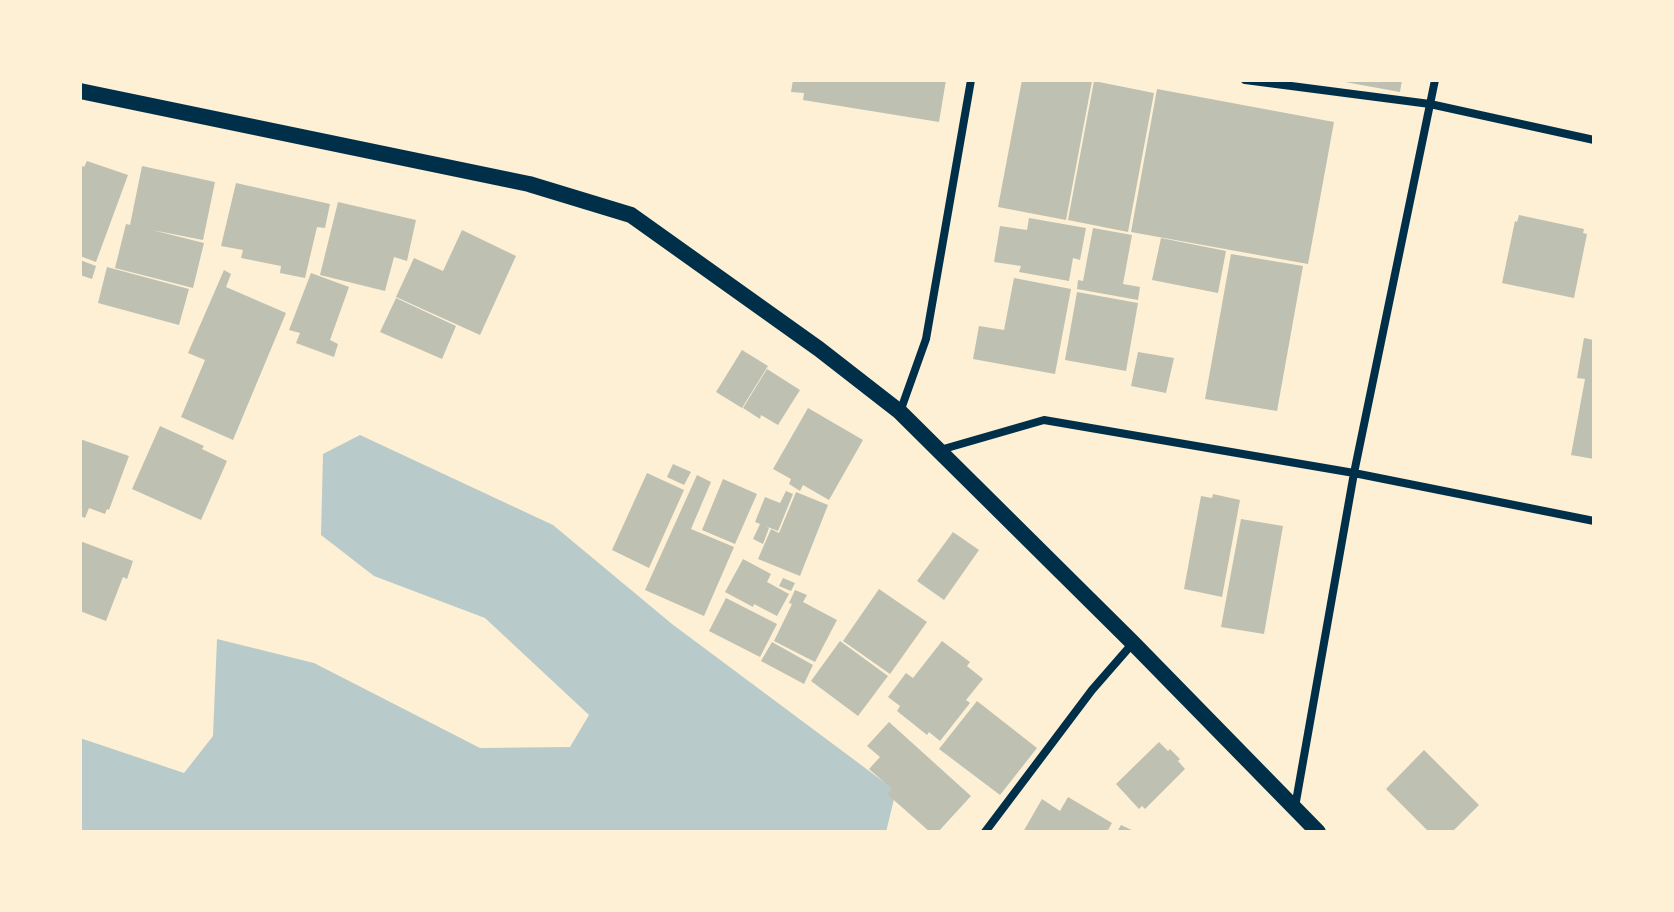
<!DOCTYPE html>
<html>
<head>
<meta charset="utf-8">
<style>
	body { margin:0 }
	#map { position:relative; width:1674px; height:912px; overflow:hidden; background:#fdf0d5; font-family:"PT Sans",sans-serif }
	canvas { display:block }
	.frame { position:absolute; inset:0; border:82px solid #fdf0d5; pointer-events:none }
</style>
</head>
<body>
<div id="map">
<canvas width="1674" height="912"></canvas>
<div class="frame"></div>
</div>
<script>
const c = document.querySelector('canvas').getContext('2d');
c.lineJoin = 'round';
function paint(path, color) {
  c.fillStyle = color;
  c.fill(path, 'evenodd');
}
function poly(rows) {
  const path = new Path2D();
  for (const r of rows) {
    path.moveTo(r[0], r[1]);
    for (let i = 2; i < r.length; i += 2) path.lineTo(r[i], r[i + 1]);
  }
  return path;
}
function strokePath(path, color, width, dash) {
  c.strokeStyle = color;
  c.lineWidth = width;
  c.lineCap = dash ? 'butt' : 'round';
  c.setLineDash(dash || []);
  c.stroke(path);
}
const green = poly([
	[360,435,553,525,672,624,896,791,886,832,80,832,80,738,184,773,213,736,217,639,314,663,480,748,570,747,589,715,485,618,374,576,321,535,323,454]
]);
const building = poly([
	[793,80,946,80,939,122,803,100,804,93,791,92],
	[1022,80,1092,81,1066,220,998,207],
	[1345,80,1402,80,1400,92,1345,82],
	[1094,81,1154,93,1128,232,1068,220],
	[1157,89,1334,122,1308,264,1131,232],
	[87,161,128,175,96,262,80,256,80,165,84,167],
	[142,166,215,182,203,240,152,230,204,243,193,288,115,268,126,224,130,225],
	[236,183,330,204,325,228,317,227,305,278,280,273,281,266,241,258,243,250,221,246],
	[338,202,416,220,407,261,394,257,385,291,320,275],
	[1519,215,1584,229,1583,233,1587,234,1574,298,1502,283,1515,221,1517,222],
	[1029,218,1086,228,1080,260,1073,258,1069,281,1019,272,1021,266,994,262,1000,226,1027,230],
	[1093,228,1132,235,1123,284,1140,287,1138,300,1077,289,1078,280,1083,281],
	[462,230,516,256,480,335,396,297,414,258,443,271],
	[1161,238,1226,251,1218,293,1152,280],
	[1231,254,1303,266,1277,411,1205,399],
	[80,260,96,266,92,279,80,275],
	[107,267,189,289,179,325,98,303],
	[224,270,231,274,226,287,286,313,233,440,181,417,205,360,188,353],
	[311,273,349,287,330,340,338,344,334,357,296,343,300,333,289,330],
	[1014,278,1071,289,1055,374,973,359,979,326,1004,330],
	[1077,292,1138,303,1126,371,1065,360],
	[396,298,456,326,442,359,380,332],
	[1584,338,1594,340,1594,459,1571,455,1585,379,1577,378],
	[742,350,768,366,742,408,716,392],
	[1138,352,1174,358,1166,393,1131,386],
	[767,369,800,390,778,425,761,415,760,419,743,408],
	[808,408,863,440,829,500,803,485,800,491,789,484,791,479,773,469],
	[160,426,204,446,202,449,227,461,201,520,132,489],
	[80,439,129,456,109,510,107,509,105,514,89,508,85,518,80,516],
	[673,464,691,472,684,485,667,477],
	[647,473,684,490,649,568,612,550],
	[697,475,711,482,691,529,734,547,704,616,645,590],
	[723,479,757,494,735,544,702,530],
	[786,491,793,494,778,531,765,526,769,528,763,544,753,539,760,524,755,522,765,497,780,503],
	[796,492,828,505,800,576,758,559,771,529,779,533],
	[1213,494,1240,500,1222,597,1184,589,1201,496,1212,498],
	[1241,519,1283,526,1264,634,1221,627],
	[953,532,979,550,944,600,917,581],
	[80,541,133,561,127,579,123,577,106,621,80,611],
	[743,559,771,574,767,582,789,594,777,616,754,604,753,607,725,592],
	[783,578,795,583,791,591,779,586],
	[879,589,927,622,890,674,843,641],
	[795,590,807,595,803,602,837,620,815,662,774,641,792,604,789,603],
	[726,598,777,624,760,657,709,631],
	[840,641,888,676,858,716,811,681],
	[942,641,970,662,967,666,983,679,966,700,970,703,940,741,929,732,927,735,897,711,900,706,888,697,906,673,913,678],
	[772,642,813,665,804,684,761,661],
	[977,701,1037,748,1000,795,939,749],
	[889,722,971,796,938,832,930,832,887,794,892,789,869,769,880,757,867,746],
	[1159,742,1168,751,1170,749,1180,759,1178,761,1185,769,1145,809,1142,806,1139,809,1116,784],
	[1424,750,1479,805,1452,832,1429,832,1386,789],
	[1068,797,1112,823,1107,832,1023,832,1042,799,1060,811],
	[1121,825,1136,832,1117,832]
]);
const minor = poly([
	[1245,80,1430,104,1594,140],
	[900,412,926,339,971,80],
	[940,450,1044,420,1354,473,1594,521],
	[1295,807,1354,473,1435,80],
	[985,832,1092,690,1133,643]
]);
const secondary = poly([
	[80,91,529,184,631,215,819,349,900,412,1133,643,1318,832]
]);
paint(green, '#b9caca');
paint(building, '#bec0b2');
strokePath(minor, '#003049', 8);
strokePath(secondary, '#003049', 16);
</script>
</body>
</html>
